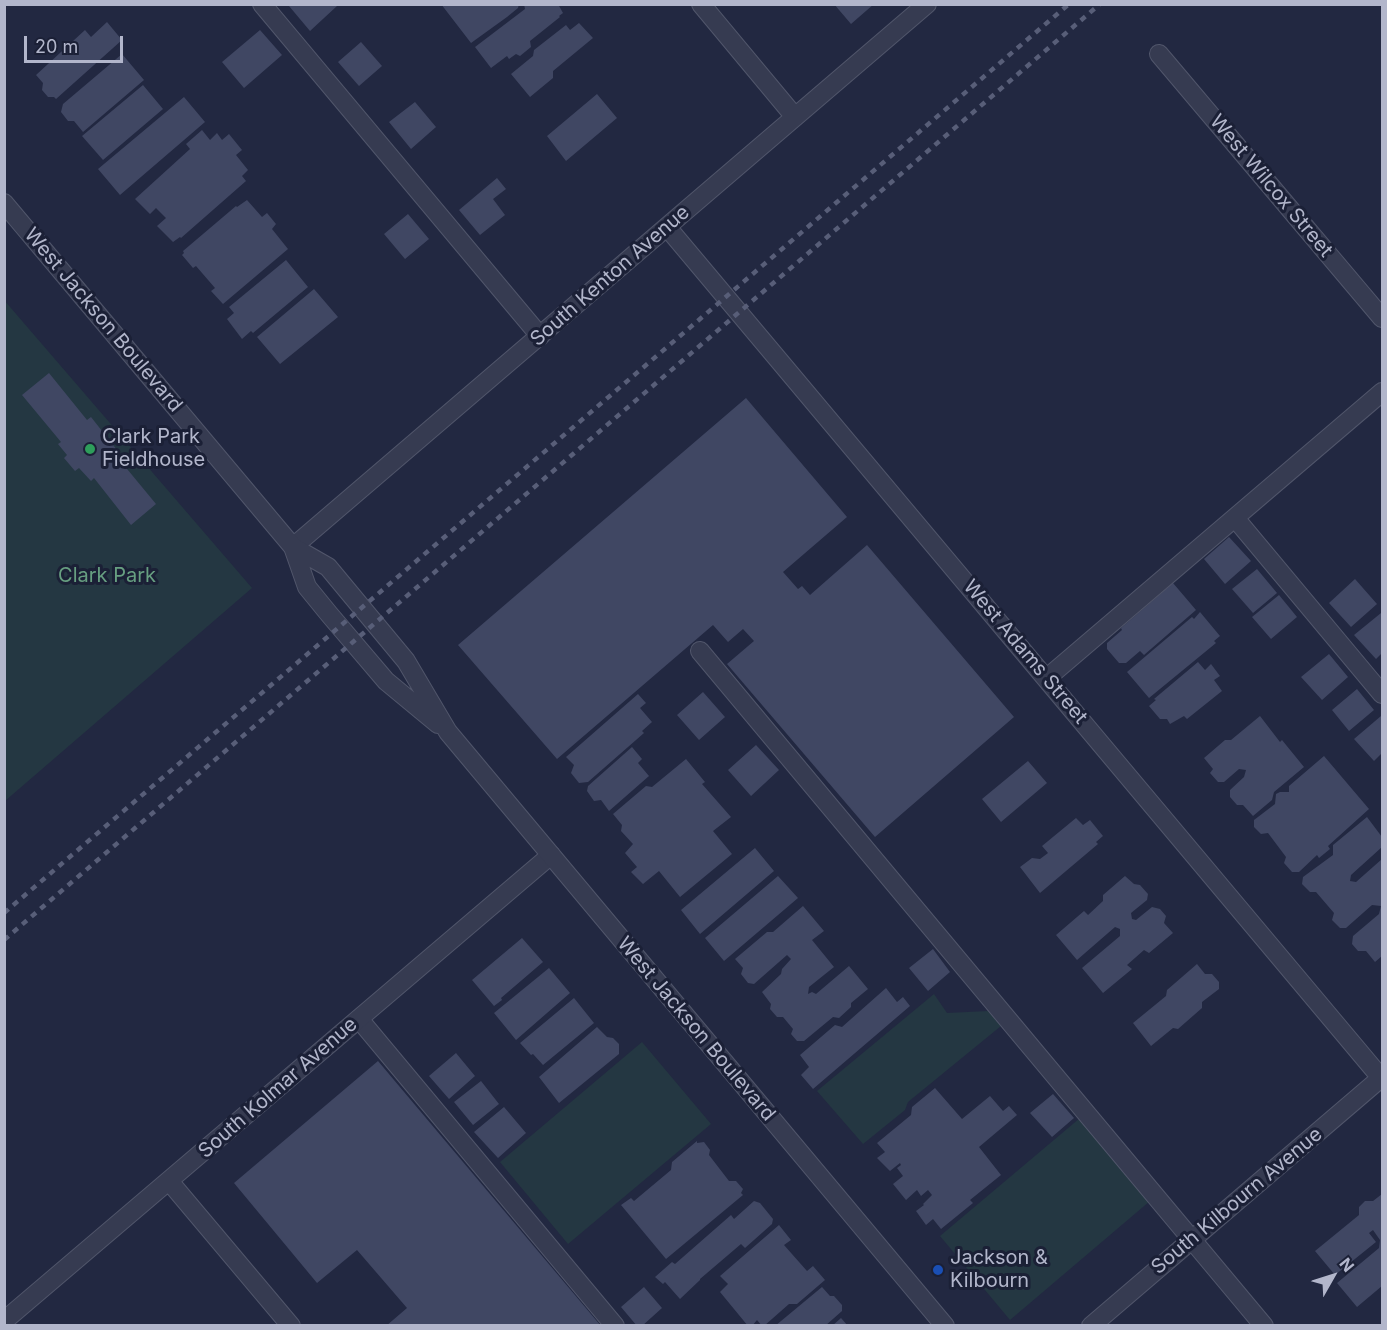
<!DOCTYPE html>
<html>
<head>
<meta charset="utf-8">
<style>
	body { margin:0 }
	#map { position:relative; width:1387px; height:1330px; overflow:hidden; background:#222841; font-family:Inter,sans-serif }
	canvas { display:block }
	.frame { position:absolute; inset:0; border:6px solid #b2b6cb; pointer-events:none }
	.north { position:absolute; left:1303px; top:1246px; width:60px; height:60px; -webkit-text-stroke:4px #1b2036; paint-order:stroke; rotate:51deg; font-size:16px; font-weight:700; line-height:24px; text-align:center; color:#b2b6cb }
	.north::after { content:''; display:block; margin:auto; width:21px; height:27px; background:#b2b6cb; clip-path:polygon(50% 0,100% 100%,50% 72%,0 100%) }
	.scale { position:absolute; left:24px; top:36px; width:99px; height:27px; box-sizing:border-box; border:3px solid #b2b6cb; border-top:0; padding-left:8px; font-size:18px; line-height:21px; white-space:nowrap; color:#b2b6cb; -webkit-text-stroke:4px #1b2036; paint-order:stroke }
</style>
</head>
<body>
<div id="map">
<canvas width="1387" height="1330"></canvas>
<div class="frame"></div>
<div class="north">N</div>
<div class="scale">20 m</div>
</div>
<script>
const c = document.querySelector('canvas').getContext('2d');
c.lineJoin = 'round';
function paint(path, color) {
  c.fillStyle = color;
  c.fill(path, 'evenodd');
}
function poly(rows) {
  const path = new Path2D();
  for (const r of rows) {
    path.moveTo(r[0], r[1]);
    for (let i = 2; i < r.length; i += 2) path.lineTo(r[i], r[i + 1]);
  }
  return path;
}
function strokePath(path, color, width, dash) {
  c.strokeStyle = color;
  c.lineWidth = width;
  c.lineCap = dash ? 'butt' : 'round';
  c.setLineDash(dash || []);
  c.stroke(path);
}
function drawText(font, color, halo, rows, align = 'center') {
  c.font = font + ' Inter,sans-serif';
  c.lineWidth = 6;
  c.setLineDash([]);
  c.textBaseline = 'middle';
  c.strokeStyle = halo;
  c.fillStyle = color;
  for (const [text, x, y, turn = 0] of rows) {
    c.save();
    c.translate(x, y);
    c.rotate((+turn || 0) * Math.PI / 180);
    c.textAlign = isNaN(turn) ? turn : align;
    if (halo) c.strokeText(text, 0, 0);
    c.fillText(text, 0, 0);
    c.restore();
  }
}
const green = poly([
	[4,300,252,588,5,801,4,801],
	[934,994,947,1013,988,1011,1001,1026,908,1102,905,1110,863,1144,817,1091],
	[642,1042,711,1124,568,1244,500,1162],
	[1080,1118,1150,1201,1010,1320,940,1236]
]);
const building = poly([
	[291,4,336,4,337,6,310,31,289,6],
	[441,4,519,4,518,8,507,17,471,43],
	[524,4,558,4,563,13,559,16,560,17,530,41,531,47,520,56,516,54,509,59,507,56,491,68,475,47,525,9],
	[834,4,874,4,851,24],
	[107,22,122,40,56,99,54,97,48,97,42,90,43,83,36,75,85,30,91,37],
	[579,23,593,38,553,71,553,78,530,97,511,74,533,56,534,50,566,25,570,30],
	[260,30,282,55,244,88,222,62],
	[361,42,382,66,359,86,338,62],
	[122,54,144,80,83,132,74,121,68,121,61,112,63,104],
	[143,85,163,109,103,160,82,136],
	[597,94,617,118,566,161,547,136],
	[184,97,205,122,120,195,98,169],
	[415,102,436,127,411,149,389,122],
	[202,130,210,140,217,133,222,140,229,134,242,150,236,155,248,170,242,176,246,181,181,238,180,237,173,242,157,226,166,218,156,208,150,214,135,199,190,149,186,144],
	[497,178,506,189,493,199,505,215,480,235,459,210],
	[247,200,262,217,267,213,276,224,272,229,288,249,223,304,211,291,215,288,196,266,193,268,182,255,184,253,183,251,236,206,237,207],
	[408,214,429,239,405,259,384,234],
	[286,260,308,287,253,333,251,331,242,339,227,319,234,313,229,307],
	[314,289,338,317,280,364,257,337],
	[49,373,87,420,91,417,121,455,118,458,156,504,131,525,94,478,91,481,79,468,75,471,64,458,67,455,58,444,61,442,22,395],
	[746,398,847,517,783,572,798,589,802,586,810,595,867,545,1014,717,875,837,727,664,754,641,743,629,728,642,713,625,557,759,458,645],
	[1229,537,1251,561,1225,584,1204,559],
	[1257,569,1277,593,1253,613,1232,589],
	[1355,579,1377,604,1351,627,1329,603],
	[1173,583,1196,610,1144,655,1140,651,1126,663,1119,663,1107,649,1107,643,1122,630,1121,628],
	[1279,595,1297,617,1271,639,1252,617],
	[1200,612,1220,636,1214,641,1216,643,1149,698,1127,672,1192,617,1194,619],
	[1381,613,1382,615,1382,653,1376,659,1354,635],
	[1329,654,1348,677,1322,700,1301,677],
	[1198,662,1205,670,1211,664,1220,676,1214,680,1222,691,1187,719,1184,716,1170,724,1167,719,1160,719,1149,706,1156,700,1154,699],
	[1357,689,1374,710,1349,731,1332,710],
	[703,692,725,717,699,740,677,715],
	[638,694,646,703,640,708,652,722,642,731,644,733,588,782,579,783,571,773,574,765,566,757],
	[1260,716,1280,742,1282,740,1304,767,1274,792,1272,800,1253,816,1243,805,1237,805,1230,797,1230,790,1244,777,1246,770,1239,769,1224,782,1218,782,1210,773,1213,769,1204,758,1225,740,1231,740],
	[1381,716,1382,718,1382,753,1374,761,1354,739],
	[756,745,779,770,751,796,728,770],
	[632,747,642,759,638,763,649,776,609,811,601,800,594,801,587,791,588,786],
	[1324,756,1369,809,1328,846,1330,849,1319,858,1317,855,1299,872,1292,872,1284,863,1286,857,1268,833,1261,834,1254,827,1254,820,1275,804,1276,794,1280,792,1289,792,1289,786],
	[686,759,705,782,702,784,731,817,713,831,732,854,680,897,659,871,643,884,631,872,637,867,625,853,633,844,621,831,622,825,613,814,646,786,652,787],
	[1028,761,1047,783,1001,822,982,799],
	[1367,817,1382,837,1382,847,1351,875,1350,881,1356,882,1382,859,1382,956,1375,962,1366,951,1358,951,1352,944,1353,936,1379,914,1381,906,1372,905,1346,928,1340,928,1332,920,1334,913,1316,892,1310,892,1302,884,1303,877,1333,855,1333,845],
	[1076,818,1083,825,1090,820,1103,836,1096,842,1098,844,1040,893,1020,867,1032,858,1040,859,1048,853,1042,846],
	[755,848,774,871,700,934,681,910],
	[778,876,798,898,724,961,705,938],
	[1125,876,1134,884,1140,885,1148,894,1147,900,1131,913,1132,919,1136,920,1152,907,1160,909,1166,916,1164,923,1173,933,1149,953,1144,950,1127,965,1132,969,1103,993,1082,968,1120,936,1120,929,1115,927,1077,960,1056,935,1084,911,1088,915,1103,901,1103,895],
	[803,906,824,931,812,940,834,967,809,987,808,994,812,992,816,994,849,966,868,989,851,1003,851,1007,839,1018,833,1017,804,1041,797,1041,791,1034,793,1029,783,1017,777,1017,770,1009,771,1004,762,992,781,974,782,969,791,959,787,955,754,984,748,983,741,974,743,968,735,959,767,932,773,932],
	[522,938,543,962,501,998,502,1000,494,1006,472,980],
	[933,949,950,972,928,991,909,968],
	[1197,964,1205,974,1212,974,1219,982,1219,989,1202,1002,1202,1008,1178,1029,1173,1028,1151,1046,1133,1023,1166,996,1167,990],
	[549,968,570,993,516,1040,494,1013],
	[886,988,897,1002,903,997,910,1006,813,1089,801,1075,809,1067,800,1055,835,1025,842,1027],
	[574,998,594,1023,543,1065,533,1054,531,1055,520,1043],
	[597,1027,607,1037,613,1038,619,1044,619,1054,559,1103,539,1077],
	[456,1053,475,1076,449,1099,429,1076],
	[378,1061,601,1326,386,1326,407,1308,357,1250,317,1283,234,1183],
	[481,1081,499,1104,473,1125,454,1102],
	[935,1088,962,1119,990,1096,1003,1111,1009,1106,1017,1115,979,1147,1001,1175,970,1200,973,1203,941,1229,933,1219,926,1225,916,1211,924,1205,923,1204,932,1195,928,1190,921,1196,917,1190,906,1200,893,1184,903,1176,897,1168,901,1165,900,1163,890,1171,877,1158,885,1152,877,1143,911,1115,912,1107],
	[1053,1094,1074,1118,1052,1137,1030,1113],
	[504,1107,526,1133,498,1158,474,1132],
	[697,1141,697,1143,704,1142,710,1150,709,1155,729,1181,736,1181,743,1189,741,1193,743,1195,666,1259,621,1205,631,1198,634,1201,671,1170,672,1162],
	[1382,1194,1382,1286,1357,1307,1337,1283,1379,1248,1380,1240,1373,1230,1369,1233,1376,1242,1335,1275,1315,1251,1359,1215,1359,1207,1365,1201,1373,1201],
	[754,1201,760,1203,773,1219,772,1224,745,1248,741,1244,700,1279,700,1280,680,1299,665,1282,663,1284,655,1277,672,1262,675,1264,731,1215,734,1219],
	[779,1225,791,1240,784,1245,807,1271,813,1266,825,1280,797,1304,789,1304,764,1326,762,1326,757,1320,752,1326,748,1326,720,1292,728,1284,720,1276],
	[644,1287,662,1308,642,1326,637,1326,621,1307],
	[822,1287,830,1296,834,1296,842,1305,842,1311,825,1326,775,1326],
	[841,1318,848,1326,832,1326]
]);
const service = poly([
	[262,4,540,336],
	[1235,518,1382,694],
	[700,651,1264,1326],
	[1047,678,1382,392],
	[359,1019,615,1326]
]);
const minor = poly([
	[701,4,795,117],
	[1159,54,1382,318],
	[667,227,1382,1079],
	[293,547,927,4],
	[169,1181,291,1326],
	[4,1321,551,855],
	[1091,1326,1382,1077]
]);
const tertiary = poly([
	[4,203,293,547,328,567,406,661,448,732,945,1326],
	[293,547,307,587,329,614,386,681,438,724]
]);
const rail = poly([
	[4,913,1069,4],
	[4,940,1100,4]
]);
const markers = [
	[90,449,6,"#2e9e5b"],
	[938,1270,6,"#1a4fb4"]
];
const streetNames = [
	["West Wilcox Street",1271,186,50],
	["South Kenton Avenue",610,276,-41],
	["West Jackson Boulevard",103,320,50],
	["West Adams Street",1025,652,50],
	["West Jackson Boulevard",696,1029,50],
	["South Kolmar Avenue",278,1088,-41],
	["South Kilbourn Avenue",1237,1201,-40]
];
const poiNames = [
	["Clark Park",102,437],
	["Fieldhouse",102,460],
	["Jackson &",950,1258],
	["Kilbourn",950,1281]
];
const parkNames = [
	["Clark Park",107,576]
];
paint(green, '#243742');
paint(building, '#404763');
strokePath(service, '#51566b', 20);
strokePath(minor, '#51566b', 20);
strokePath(tertiary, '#51566b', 20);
strokePath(service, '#363b51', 18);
strokePath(minor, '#363b51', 18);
strokePath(tertiary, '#363b51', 18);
strokePath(rail, '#585e78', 4.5, [6, 6]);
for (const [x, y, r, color] of markers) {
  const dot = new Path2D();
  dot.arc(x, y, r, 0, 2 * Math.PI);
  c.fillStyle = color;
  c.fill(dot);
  strokePath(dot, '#1b2036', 2);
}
drawText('20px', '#b2b6cb', '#1b2036', streetNames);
drawText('20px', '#b2b6cb', '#1b2036', poiNames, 'left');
drawText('20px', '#679f81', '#1b2036', parkNames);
</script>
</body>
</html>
